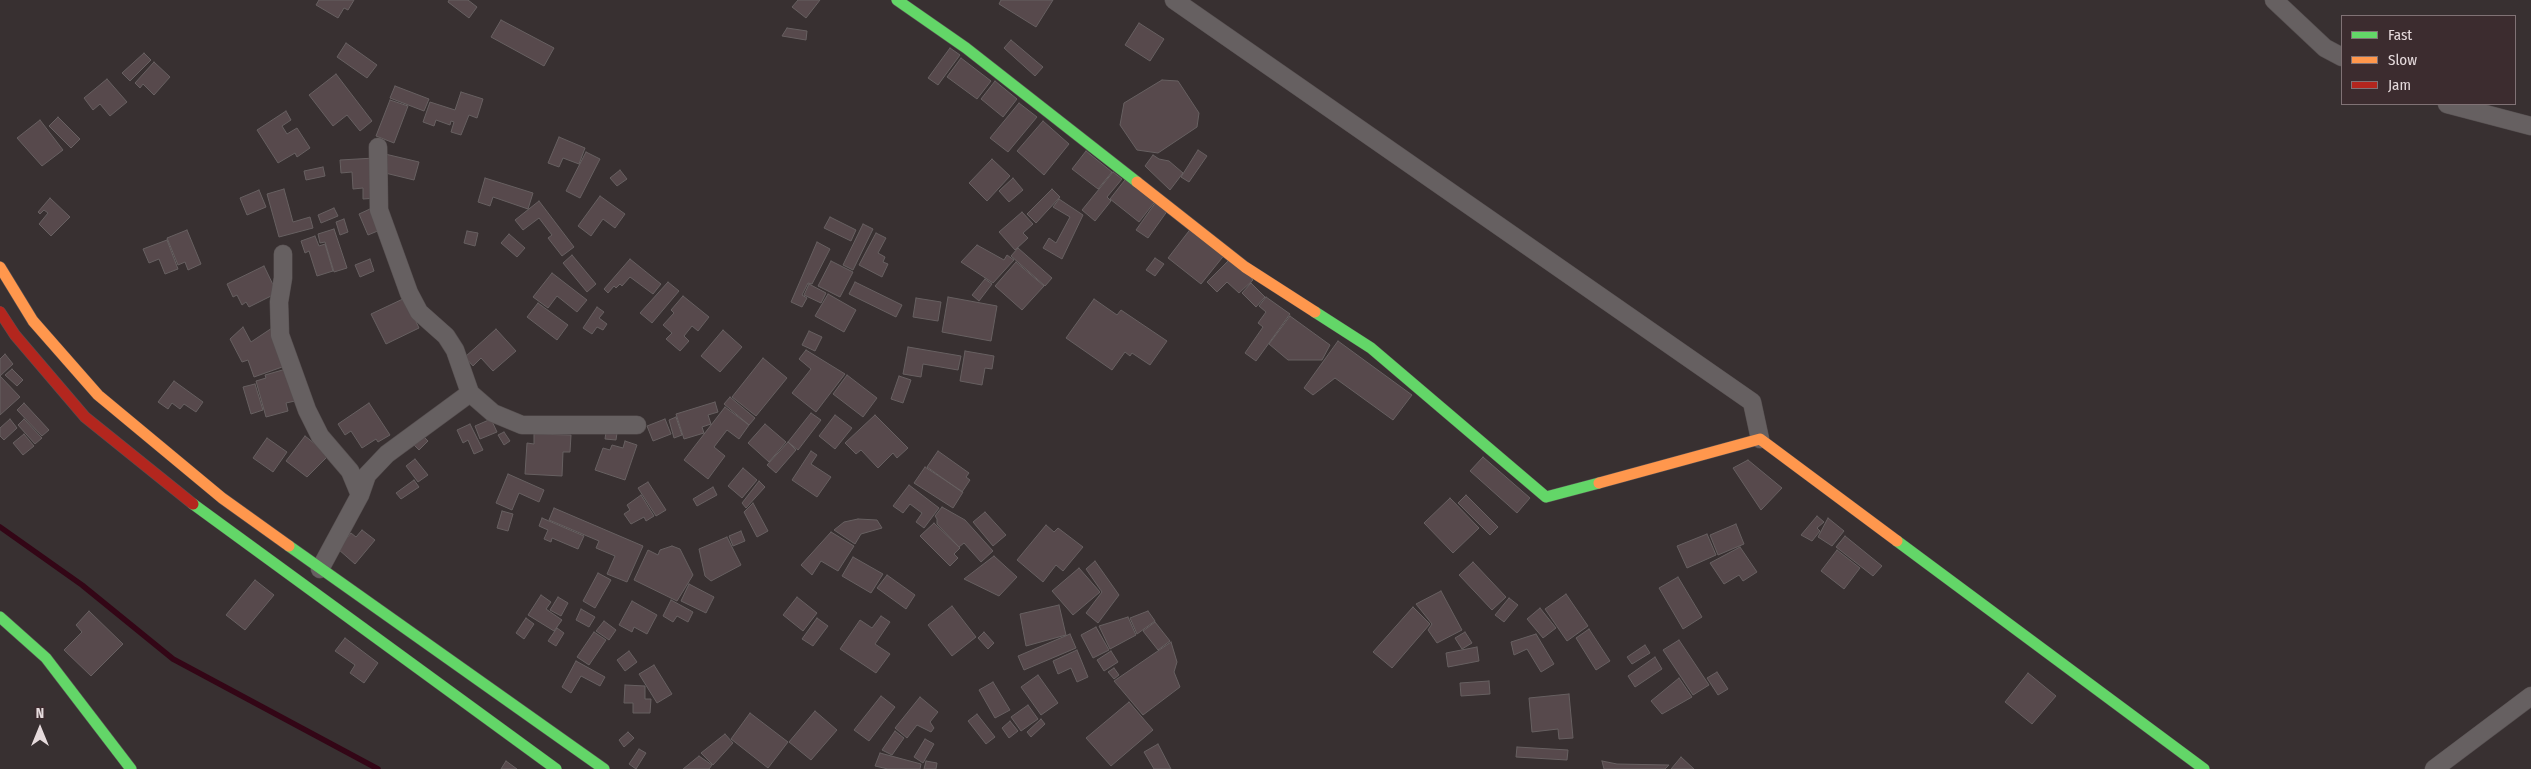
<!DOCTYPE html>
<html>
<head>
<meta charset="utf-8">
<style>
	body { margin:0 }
	#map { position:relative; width:2531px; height:769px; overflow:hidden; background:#383031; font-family:"Fira Sans Condensed",sans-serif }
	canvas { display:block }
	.legend { position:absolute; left:2341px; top:15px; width:175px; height:90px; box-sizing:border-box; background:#3c2c2f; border:1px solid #807275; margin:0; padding:6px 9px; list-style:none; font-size:15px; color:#e6dbdd }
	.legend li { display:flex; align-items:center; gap:10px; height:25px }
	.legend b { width:25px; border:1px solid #807275 }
	.north { position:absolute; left:15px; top:704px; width:50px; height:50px; -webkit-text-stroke:4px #3c2c2f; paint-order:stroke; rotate:0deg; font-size:14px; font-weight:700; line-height:20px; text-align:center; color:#e6dbdd }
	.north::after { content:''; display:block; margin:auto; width:18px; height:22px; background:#e6dbdd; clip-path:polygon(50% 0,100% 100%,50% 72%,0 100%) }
</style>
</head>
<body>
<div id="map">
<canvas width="2531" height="769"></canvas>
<ul class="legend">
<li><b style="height:6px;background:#63d668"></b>Fast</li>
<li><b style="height:6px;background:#ff974d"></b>Slow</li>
<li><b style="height:6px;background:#b3261e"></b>Jam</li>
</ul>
<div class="north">N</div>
</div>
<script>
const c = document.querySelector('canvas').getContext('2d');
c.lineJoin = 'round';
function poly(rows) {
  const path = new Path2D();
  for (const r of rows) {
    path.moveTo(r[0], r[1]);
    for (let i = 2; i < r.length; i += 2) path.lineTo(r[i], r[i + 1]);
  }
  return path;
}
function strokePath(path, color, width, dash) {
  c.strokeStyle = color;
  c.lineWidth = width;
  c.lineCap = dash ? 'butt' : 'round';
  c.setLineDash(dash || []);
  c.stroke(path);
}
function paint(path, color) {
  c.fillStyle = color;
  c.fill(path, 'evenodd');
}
const stream = poly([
	[0,527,82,585,173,659,378,769]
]);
const building = poly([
	[319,0,354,0,348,10,344,8,338,18,316,5,319,0],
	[449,0,468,0,477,7,469,18,448,2,449,0],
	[798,0,820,0,806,18,792,7,798,0],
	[1001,0,1053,0,1036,27,999,4,1001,0],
	[501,20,554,48,544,66,491,37,501,20],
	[1139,23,1164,39,1150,61,1125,45,1139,23],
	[787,28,807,31,806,40,782,36,787,28],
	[1011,40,1043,67,1035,76,1004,48,1011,40],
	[346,43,377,65,367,78,337,57,346,43],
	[950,48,960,55,938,85,928,78,950,48],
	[144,53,151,60,130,81,122,73,144,53],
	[961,58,991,81,977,99,947,77,961,58],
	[154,62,170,77,154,95,143,84,140,88,135,83,154,62],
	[336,74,372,121,360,131,347,115,333,126,309,95,336,74],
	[107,79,127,102,110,116,100,104,93,110,84,98,107,79],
	[1162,80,1178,81,1199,113,1197,127,1158,153,1137,150,1120,125,1124,103,1162,80],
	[995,81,1017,99,1003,117,981,99,995,81],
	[395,86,429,99,424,111,390,98,395,86],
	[461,92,483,99,477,118,469,115,461,135,451,132,454,122,451,121,450,125,436,120,434,126,423,122,430,102,455,110,461,92],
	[390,100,408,106,394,143,376,136,390,100],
	[1019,103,1037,117,1008,152,990,138,1019,103],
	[286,111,291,120,282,126,287,134,297,128,310,148,297,157,295,153,278,163,257,130,286,111],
	[58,117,80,139,71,148,49,126,58,117],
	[40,120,63,150,42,166,17,138,40,120],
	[1043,121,1069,144,1044,175,1017,151,1043,121],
	[559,137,585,148,579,164,563,158,559,167,548,163,559,137],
	[1198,150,1207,156,1189,182,1181,177,1198,150],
	[1086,151,1112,172,1098,189,1072,169,1086,151],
	[586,152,600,159,580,198,566,191,586,152],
	[385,154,419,162,414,180,381,172,385,154],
	[1153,155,1159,159,1169,161,1183,173,1170,190,1145,166,1153,155],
	[375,158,377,198,363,199,363,188,353,189,352,172,341,173,340,160,375,158],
	[992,159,1010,176,987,201,969,183,992,159],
	[323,167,325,176,306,180,304,171,323,167],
	[620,170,627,179,617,186,610,178,620,170],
	[1113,172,1122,179,1107,197,1111,201,1095,221,1082,210,1113,172],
	[1128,176,1157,199,1139,222,1110,199,1128,176],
	[485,178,533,193,528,209,493,197,490,206,478,202,485,178],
	[1013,178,1023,190,1009,202,999,191,1013,178],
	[284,189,293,222,310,217,313,228,279,237,267,194,284,189],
	[1052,189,1060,197,1036,223,1027,214,1052,189],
	[259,190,266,207,247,215,240,198,259,190],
	[600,196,625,214,615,228,603,219,591,236,578,226,600,196],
	[50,198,70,217,51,236,39,224,48,213,44,210,40,214,38,212,50,198],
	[1059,199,1083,215,1062,259,1043,248,1049,238,1056,243,1070,217,1053,207,1059,199],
	[539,201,574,247,562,256,548,238,552,235,539,218,523,230,515,220,539,201],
	[1156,202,1168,210,1148,238,1136,230,1156,202],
	[334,208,338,216,321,223,318,215,334,208],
	[370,209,380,230,368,235,359,214,370,209],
	[1022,212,1033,224,1023,233,1028,238,1015,250,999,232,1022,212],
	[830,217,856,230,851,241,824,228,830,217],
	[344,219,348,232,340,235,336,222,344,219],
	[863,224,873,229,853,270,843,265,863,224],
	[1192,227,1226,253,1201,284,1168,258,1192,227],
	[334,229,347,268,334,272,325,242,320,243,318,234,334,229],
	[187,230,201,264,188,270,185,262,178,265,167,238,187,230],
	[467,231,478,233,475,246,464,243,467,231],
	[876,233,886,238,878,253,885,257,883,262,888,264,882,277,859,265,876,233],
	[509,234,525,248,517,257,501,243,509,234],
	[315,236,319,246,325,244,333,271,317,276,309,251,305,253,301,241,315,236],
	[167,240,178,269,165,274,159,259,149,263,143,249,167,240],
	[817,242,830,249,812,284,808,283,802,295,807,298,802,307,791,302,817,242],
	[977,245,1004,260,1007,255,1014,260,993,283,961,262,977,245],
	[1018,248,1052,278,1045,286,1011,256,1018,248],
	[572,255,596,284,587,292,563,263,572,255],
	[1155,258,1164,264,1155,276,1146,270,1155,258],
	[1231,258,1253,280,1239,293,1227,282,1217,292,1207,282,1231,258],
	[370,259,374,271,360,277,355,265,370,259],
	[630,259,661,284,653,294,630,277,622,286,620,284,616,288,614,286,608,293,604,289,630,259],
	[831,261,853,272,840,297,818,286,831,261],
	[1016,262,1044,286,1022,310,995,286,1016,262],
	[264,266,277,293,249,307,246,302,242,305,237,295,233,297,227,284,264,266],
	[552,273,587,300,577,312,557,296,548,308,533,297,552,273],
	[985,279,992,284,979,301,972,295,985,279],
	[668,282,679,291,652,323,640,313,668,282],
	[855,282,902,305,896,317,849,294,855,282],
	[1251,283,1265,297,1256,307,1242,293,1251,283],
	[809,284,826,293,821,303,804,295,809,284],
	[828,294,856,310,844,332,815,316,828,294],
	[683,296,709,317,698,331,692,326,684,336,689,341,680,351,666,339,672,333,663,325,674,313,671,310,683,296],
	[948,297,997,306,991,341,942,332,948,297],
	[1266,297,1290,314,1256,361,1245,353,1263,327,1258,323,1266,312,1259,306,1266,297],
	[405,298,419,328,386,344,371,314,405,298],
	[916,298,941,302,938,321,913,317,916,298],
	[1094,299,1117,315,1121,310,1167,341,1150,365,1132,353,1130,356,1125,352,1112,370,1066,338,1094,299],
	[538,303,568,325,557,340,527,317,538,303],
	[597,307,604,312,599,318,607,324,603,330,597,327,592,334,583,328,597,307],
	[1290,316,1330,345,1322,360,1288,360,1269,344,1290,316],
	[243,327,251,342,272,328,285,366,254,377,248,360,242,362,230,339,243,327],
	[496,329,516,351,493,371,481,358,473,366,465,357,496,329],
	[723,330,742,347,720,372,701,356,723,330],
	[809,331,822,337,815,351,802,345,809,331],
	[1338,341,1412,395,1393,420,1335,378,1313,395,1304,388,1338,341],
	[908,347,961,356,958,370,923,364,921,377,903,374,908,347],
	[806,350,845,374,816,412,792,393,811,369,799,359,806,350],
	[965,351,994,356,992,369,985,368,982,385,960,381,965,351],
	[5,354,13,364,0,376,20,397,0,415,0,359,5,354],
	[763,358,787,378,756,416,732,397,763,358],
	[12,369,23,380,17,386,5,375,12,369],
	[286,369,295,401,286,403,288,411,266,417,256,381,266,378,265,375,286,369],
	[847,375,877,398,863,417,833,394,847,375],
	[899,376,911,380,903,403,891,399,899,376],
	[174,381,203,402,196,412,184,404,180,409,172,403,168,409,158,402,174,381],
	[255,384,263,410,251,414,243,387,255,384],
	[730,397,755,418,749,425,724,404,730,397],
	[715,402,718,412,708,415,711,424,702,427,704,433,684,439,676,414,715,402],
	[24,403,49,430,42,436,17,410,24,403],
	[369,403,390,435,378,442,376,439,362,448,351,431,345,435,338,424,369,403],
	[725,407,749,425,739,439,727,430,714,447,725,456,708,479,684,460,725,407],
	[811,413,821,420,798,450,788,442,811,413],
	[835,415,852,428,835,449,819,436,835,415],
	[875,415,908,448,897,458,893,453,878,468,861,450,856,454,845,443,875,415],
	[676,417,682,435,674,438,669,420,676,417],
	[10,419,17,428,4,440,0,436,0,428,10,419],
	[24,419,42,438,35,444,18,425,24,419],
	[491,419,497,432,480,439,475,426,491,419],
	[665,419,671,434,653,441,647,426,665,419],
	[470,424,483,450,474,454,468,440,463,443,457,430,470,424],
	[765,424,786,442,769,462,748,443,765,424],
	[504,432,510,441,504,445,498,435,504,432],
	[606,432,617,433,616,440,605,439,606,432],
	[24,434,34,446,23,455,13,443,24,434],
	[534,434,571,435,570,452,563,452,562,476,525,474,527,443,534,444,534,434],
	[305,436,329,455,307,477,286,461,305,436],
	[423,436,428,441,419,450,414,445,423,436],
	[267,438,287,452,273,472,253,458,267,438],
	[625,441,637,445,625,480,595,470,603,448,610,450,612,445,623,448,625,441],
	[788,442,796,450,776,473,767,465,788,442],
	[811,451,817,455,811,464,831,477,817,497,792,480,811,451],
	[938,451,969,473,966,477,970,480,962,492,927,467,938,451],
	[1483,457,1530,498,1517,513,1470,471,1483,457],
	[415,459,428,475,418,482,406,466,415,459],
	[1748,460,1782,488,1761,510,1733,468,1748,460],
	[925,467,963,492,953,508,914,483,925,467],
	[743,468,757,480,742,498,728,486,743,468],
	[508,474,544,490,539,502,519,493,512,510,496,503,508,474],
	[414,480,419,487,401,499,396,493,414,480],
	[759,481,765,487,746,508,742,503,759,481],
	[648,482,666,510,656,516,638,488,648,482],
	[909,485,939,508,924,528,916,522,922,513,910,504,903,513,893,506,909,485],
	[713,487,717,495,697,506,693,499,713,487],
	[641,495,654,516,646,521,644,517,631,524,624,514,630,510,627,505,641,495],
	[1466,495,1498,527,1490,535,1458,503,1466,495],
	[1450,498,1479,528,1453,553,1424,523,1450,498],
	[753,503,768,531,757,537,744,512,753,503],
	[942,507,965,520,993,551,981,562,964,543,959,547,937,524,937,519,935,516,942,507],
	[554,508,643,546,627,582,607,574,615,556,596,548,599,541,549,520,554,508],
	[502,511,513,514,508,531,497,528,502,511],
	[985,512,1006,535,993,546,973,522,985,512],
	[1817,516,1824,522,1817,528,1820,531,1812,541,1801,535,1817,516],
	[542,518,584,536,578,549,552,538,551,542,544,539,548,530,539,526,542,518],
	[1828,518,1844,531,1832,546,1818,537,1828,518],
	[858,519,877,520,882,528,861,534,855,544,834,530,844,522,858,519],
	[934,523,960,548,954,554,958,558,950,566,920,536,934,523],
	[1736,524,1744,544,1718,555,1710,535,1736,524],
	[1046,525,1054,532,1058,528,1083,547,1063,571,1056,565,1043,582,1017,560,1046,525],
	[362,530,375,540,355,564,338,549,351,533,356,537,362,530],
	[741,531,745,541,733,546,729,536,741,531],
	[831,532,854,546,838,571,821,561,812,575,801,565,831,532],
	[1707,534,1716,555,1687,568,1677,546,1707,534],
	[1845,536,1882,566,1873,576,1836,547,1845,536],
	[727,537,741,565,711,581,705,576,699,549,727,537],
	[672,546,680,549,693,575,677,601,634,580,648,550,658,555,660,550,672,546],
	[1740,547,1757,572,1743,581,1739,575,1724,584,1710,563,1740,547],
	[1837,550,1860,568,1844,589,1821,571,1837,550],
	[994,556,1017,577,999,596,964,579,994,556],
	[853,557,883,574,871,593,842,576,853,557],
	[1095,561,1119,595,1098,623,1086,613,1102,592,1086,569,1095,561],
	[1473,562,1506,597,1492,610,1459,575,1473,562],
	[1079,568,1100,592,1073,615,1052,591,1079,568],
	[598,573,611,580,595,608,583,601,598,573],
	[887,575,915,595,906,609,877,588,887,575],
	[1678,577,1702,617,1683,629,1659,588,1678,577],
	[255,580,274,595,245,630,226,615,255,580],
	[689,584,714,597,706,613,681,601,689,584],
	[1441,591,1462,630,1437,643,1428,630,1432,624,1416,604,1441,591],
	[1566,594,1588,626,1567,641,1545,609,1566,594],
	[541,595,551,602,546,609,562,620,554,631,528,615,541,595],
	[558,597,568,603,561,616,550,610,558,597],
	[797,597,817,613,803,631,783,615,797,597],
	[1509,598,1518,605,1504,622,1495,615,1509,598],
	[671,600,693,612,688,622,677,616,673,622,663,616,671,600],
	[632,601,657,615,647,634,634,627,632,632,619,625,632,601],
	[1059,605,1066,635,1026,646,1020,614,1059,605],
	[952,606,976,637,952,656,928,625,952,606],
	[1413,607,1430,624,1392,668,1373,652,1413,607],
	[1540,608,1556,628,1543,638,1527,619,1540,608],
	[581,609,595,617,589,627,576,620,581,609],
	[89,611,123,644,91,676,64,650,82,632,76,625,89,611],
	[1148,611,1155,621,1137,634,1130,618,1148,611],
	[881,616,890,622,875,644,890,654,876,673,840,649,860,620,872,628,881,616],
	[1128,617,1136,635,1110,649,1099,626,1128,617],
	[526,618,534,624,524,639,516,633,526,618],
	[817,618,828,626,813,646,802,639,817,618],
	[604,621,616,630,609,640,596,631,604,621],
	[1155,622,1170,641,1158,650,1143,631,1155,622],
	[1096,627,1109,650,1093,658,1081,635,1096,627],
	[557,628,564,633,556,646,548,641,557,628],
	[1589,629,1610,661,1596,670,1576,638,1589,629],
	[594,632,606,640,589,665,577,657,594,632],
	[984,632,994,643,988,649,978,638,984,632],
	[1465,632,1472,643,1462,649,1455,638,1465,632],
	[1070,634,1076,648,1024,670,1018,656,1070,634],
	[1536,634,1554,664,1541,672,1527,649,1514,655,1511,642,1536,634],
	[345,638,378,663,364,683,350,673,355,665,335,651,345,638],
	[1679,640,1709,685,1693,695,1663,650,1679,640],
	[1171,642,1177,662,1174,672,1180,687,1143,715,1114,681,1171,642],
	[1645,645,1650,653,1632,664,1627,657,1645,645],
	[1477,647,1479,661,1448,667,1446,653,1477,647],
	[1077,650,1088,677,1077,682,1071,668,1058,674,1053,661,1077,650],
	[629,651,637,662,625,671,617,660,629,651],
	[1111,651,1118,662,1104,671,1097,660,1111,651],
	[1655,657,1662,669,1635,687,1628,676,1655,657],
	[576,661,605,677,600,686,581,676,571,693,562,687,576,661],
	[654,665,672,694,657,703,639,674,654,665],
	[1114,668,1119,675,1114,679,1108,672,1114,668],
	[1717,672,1728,689,1718,695,1707,678,1717,672],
	[2028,673,2056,696,2032,724,2005,702,2028,673],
	[1038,675,1058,703,1041,715,1021,687,1038,675],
	[1679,678,1692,697,1662,714,1651,701,1679,678],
	[1489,681,1490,694,1461,696,1460,683,1489,681],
	[993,682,1010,710,995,718,979,690,993,682],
	[625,685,645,686,645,699,651,699,650,713,633,713,633,703,624,703,625,685],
	[1569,694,1573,738,1559,739,1558,729,1532,732,1529,698,1569,694],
	[881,696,895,707,869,741,854,730,881,696],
	[920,697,938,712,930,722,934,728,931,732,917,725,907,738,895,728,920,697],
	[1129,702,1153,730,1111,766,1086,738,1129,702],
	[1028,705,1038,719,1021,731,1011,717,1028,705],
	[815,711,837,730,811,760,789,742,815,711],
	[750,713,788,742,768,768,731,739,750,713],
	[977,714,995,737,986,744,968,721,977,714],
	[1041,719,1045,724,1031,737,1027,732,1041,719],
	[1010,721,1018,731,1009,738,1002,728,1010,721],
	[895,731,904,738,892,755,882,750,895,731],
	[628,732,634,738,624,747,619,740,628,732],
	[725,734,733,743,713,765,701,753,725,734],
	[925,739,934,744,923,763,914,757,925,739],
	[1158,744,1171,769,1154,769,1144,752,1158,744],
	[1517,747,1568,750,1567,760,1516,757,1517,747],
	[639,749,646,753,636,769,629,764,639,749],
	[880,753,921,764,920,769,888,769,875,766,880,753],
	[699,756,712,765,709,769,683,769,699,756],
	[1681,757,1694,769,1671,769,1681,757],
	[506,761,517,769,501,769,506,761],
	[926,761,937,763,936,769,924,769,926,761],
	[1602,761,1617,764,1669,765,1665,769,1604,769,1602,761]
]);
const street = poly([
	[1174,0,1752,402,1760,439],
	[2274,0,2325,48,2342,57],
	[2447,104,2531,126],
	[378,147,379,210,409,293,419,312,446,336,455,350,470,393,493,413,522,425,637,425],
	[283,254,283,278,279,302,280,335,307,410,320,436,350,471,360,495],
	[320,569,360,495,367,475,387,454,470,393],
	[2434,769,2531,696]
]);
const fast = poly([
	[897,0,966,48,1137,182],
	[1315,312,1371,348,1546,497,1599,483],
	[193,504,556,769],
	[1897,541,2204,769],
	[289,546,604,769],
	[0,617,46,658,131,769]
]);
const slow = poly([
	[1137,182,1245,267,1315,312],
	[0,267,33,321,98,395,222,498,289,546],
	[1599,483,1760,439,1897,541]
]);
const jam = poly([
	[0,312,15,335,85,417,193,504]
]);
strokePath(stream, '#330616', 5.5);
paint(building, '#57494c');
strokePath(building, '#676061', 1);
strokePath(street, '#564f50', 19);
strokePath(fast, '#564f50', 12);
strokePath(slow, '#564f50', 12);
strokePath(jam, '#564f50', 12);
strokePath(street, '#666061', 18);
strokePath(fast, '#63d668', 11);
strokePath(slow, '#ff974d', 11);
strokePath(jam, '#b3261e', 11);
</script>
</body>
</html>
